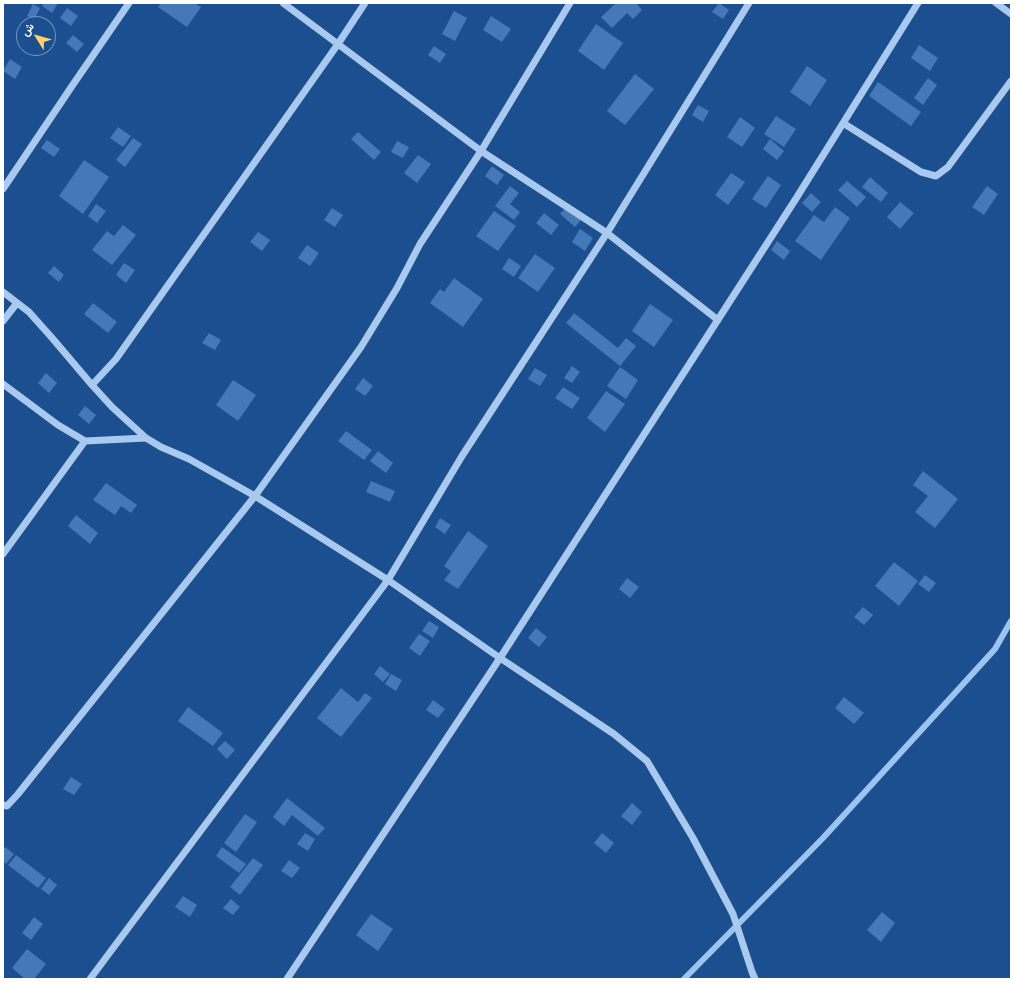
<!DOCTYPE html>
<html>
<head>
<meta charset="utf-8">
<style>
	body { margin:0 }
	#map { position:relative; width:1014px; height:982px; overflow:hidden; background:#1b4f8f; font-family:Manrope,Vazirmatn,sans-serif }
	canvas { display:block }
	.frame { position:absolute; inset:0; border:4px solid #fff; pointer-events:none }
	.north { position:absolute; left:16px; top:16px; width:40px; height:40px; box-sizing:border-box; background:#1b4f8f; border:1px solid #7695bc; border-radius:50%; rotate:307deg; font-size:11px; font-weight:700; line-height:16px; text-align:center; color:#fff }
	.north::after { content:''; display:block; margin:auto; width:14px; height:18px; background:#ffd166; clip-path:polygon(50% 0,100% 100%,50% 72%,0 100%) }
</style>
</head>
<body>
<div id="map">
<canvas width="1014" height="982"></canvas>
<div class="frame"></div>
<div class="north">ش</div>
</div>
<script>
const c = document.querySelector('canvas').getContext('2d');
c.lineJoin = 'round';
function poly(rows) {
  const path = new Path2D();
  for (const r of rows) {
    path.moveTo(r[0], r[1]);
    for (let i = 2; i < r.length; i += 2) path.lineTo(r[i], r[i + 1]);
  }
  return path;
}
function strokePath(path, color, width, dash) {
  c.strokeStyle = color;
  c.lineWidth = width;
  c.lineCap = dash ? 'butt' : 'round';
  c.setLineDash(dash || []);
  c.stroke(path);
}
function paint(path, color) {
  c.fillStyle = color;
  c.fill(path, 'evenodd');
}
const stream = poly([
	[684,979,823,838,995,649,1011,621]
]);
const building = poly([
	[44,3,58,3,52,13,42,6],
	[161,3,194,3,201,7,187,27,158,7],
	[616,3,636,3,642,10,633,19,627,13,612,28,601,17],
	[719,3,729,10,723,19,712,12],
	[33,4,40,8,34,20,27,16],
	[67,8,78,16,71,26,60,18],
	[454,11,467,18,455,41,442,34],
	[491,16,511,29,502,42,483,30],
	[596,24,623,43,604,70,578,51],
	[73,35,84,44,77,52,66,43],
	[919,45,938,58,930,71,911,58],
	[434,46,446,54,440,63,428,55],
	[10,59,22,67,15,79,3,71],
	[807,66,827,80,810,106,790,92],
	[635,74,654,89,625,125,607,111],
	[928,78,937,85,923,105,914,98],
	[878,82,921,112,911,126,869,96],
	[698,105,709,111,703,122,692,115],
	[776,116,796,129,784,147,764,134],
	[740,117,755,128,742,147,727,137],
	[118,127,131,136,123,147,110,138],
	[358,132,381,152,374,160,351,139],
	[133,138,142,144,125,167,116,160],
	[770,139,784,151,777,160,763,149],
	[47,140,60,149,54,157,41,148],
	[397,141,409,147,403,158,391,152],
	[418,155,431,164,417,183,404,173],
	[84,160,109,177,83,214,59,196],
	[492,166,504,175,497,185,485,176],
	[731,173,745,182,728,205,715,195],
	[768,176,781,185,766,208,752,199],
	[870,177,888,193,881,202,862,187],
	[847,181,866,197,857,207,838,190],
	[510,186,519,193,510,204,520,212,514,220,495,206],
	[987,186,998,194,984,215,972,207],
	[811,193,821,202,812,212,802,203],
	[900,202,914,213,900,229,887,217],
	[96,204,106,211,97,223,88,216],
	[567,206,581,220,575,227,560,214],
	[835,207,850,218,821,260,795,241,814,215,824,222],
	[332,208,343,215,335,227,324,220],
	[494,211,516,226,498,251,476,236],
	[544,213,559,225,551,235,536,223],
	[123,225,136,235,112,265,92,250,107,231,114,236],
	[580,229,593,238,585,251,572,242],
	[258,232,270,240,262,251,250,242],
	[777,241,790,251,784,260,771,250],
	[307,245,319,253,310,266,298,258],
	[535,254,555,268,538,292,518,278],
	[509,258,521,266,514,277,502,269],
	[124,263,135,270,126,283,116,275],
	[54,266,64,275,59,282,48,273],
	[454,278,483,299,463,327,430,303,440,289,444,292],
	[93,303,117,322,108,333,84,314],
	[650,304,673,320,654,347,632,331],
	[574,313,618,348,626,338,636,346,620,366,566,323],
	[209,333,221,340,215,350,202,343],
	[572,366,580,372,572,383,564,378],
	[620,367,638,380,626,399,607,386],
	[535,368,547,375,540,386,528,379],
	[46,373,57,383,49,393,38,383],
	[363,378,373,386,365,396,355,389],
	[233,380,256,395,238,421,216,405],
	[563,387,580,398,572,409,555,398],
	[606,391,625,404,605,432,587,418],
	[85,406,96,415,89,424,78,415],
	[346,431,372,450,364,460,338,441],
	[378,451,393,463,386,473,370,461],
	[923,471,958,499,935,528,915,512,928,496,913,485],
	[371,481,395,491,390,502,366,492],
	[106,483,137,505,131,513,121,506,115,515,93,500],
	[76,515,98,533,90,544,68,526],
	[440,518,451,525,445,534,435,527],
	[468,531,488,546,458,589,444,580,451,571,444,566],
	[894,562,918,581,899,606,875,586],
	[925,575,936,583,929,592,918,584],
	[627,578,639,587,630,598,619,589],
	[863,607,873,615,864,625,854,617],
	[429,621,439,627,433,638,422,631],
	[536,628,547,637,539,647,528,638],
	[419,634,430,641,420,656,409,648],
	[380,666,390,674,383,682,374,674],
	[391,674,402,680,396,691,385,684],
	[341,688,358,702,365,693,372,698,341,737,317,718],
	[844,697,864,713,854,724,835,708],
	[433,700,445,709,438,718,426,710],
	[188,707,223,733,213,746,178,721],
	[225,741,235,750,227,759,217,749],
	[71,777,82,784,74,795,63,789],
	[287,798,325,828,318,836,292,815,284,826,273,817],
	[632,803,642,812,632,825,621,816],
	[245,814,257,822,236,852,224,843],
	[305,833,315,839,308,851,297,844],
	[602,833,614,843,606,853,594,843],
	[5,847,14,854,6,864,3,861,3,849],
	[222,847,246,864,239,873,216,856],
	[16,855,46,878,38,888,8,865],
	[253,858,263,865,240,895,230,887],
	[289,860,300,868,292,878,281,871],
	[49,878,57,885,49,895,41,889],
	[183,896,197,905,190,917,175,907],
	[231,899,240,907,233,915,223,908],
	[882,912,895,923,881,942,867,930],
	[371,914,393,929,378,951,356,935],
	[34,917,43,924,31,940,22,933],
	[27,949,46,964,34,979,25,979,12,968]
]);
const minor = poly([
	[283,3,481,151,607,233,718,320],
	[996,3,1011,14],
	[843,123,921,172,936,176,948,167,1011,81],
	[3,189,72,86,129,3],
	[3,292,29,312,53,339,92,385,112,407,146,438],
	[3,321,17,303],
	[3,384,58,425,85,441,146,438,161,447,189,459,255,496,388,580,500,658,614,734,647,761,693,838,733,914,752,972,755,979],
	[92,385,116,359,338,44,365,3],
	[3,554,85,441],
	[3,805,7,806,18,794,255,496,361,347,397,288,420,244,481,151,570,3],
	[90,979,388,580,462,456,607,233,749,3],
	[287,979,500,658,797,197,918,3]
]);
strokePath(stream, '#9cc4f0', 6);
paint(building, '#4478b7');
strokePath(minor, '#a9c9ee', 7);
</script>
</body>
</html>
